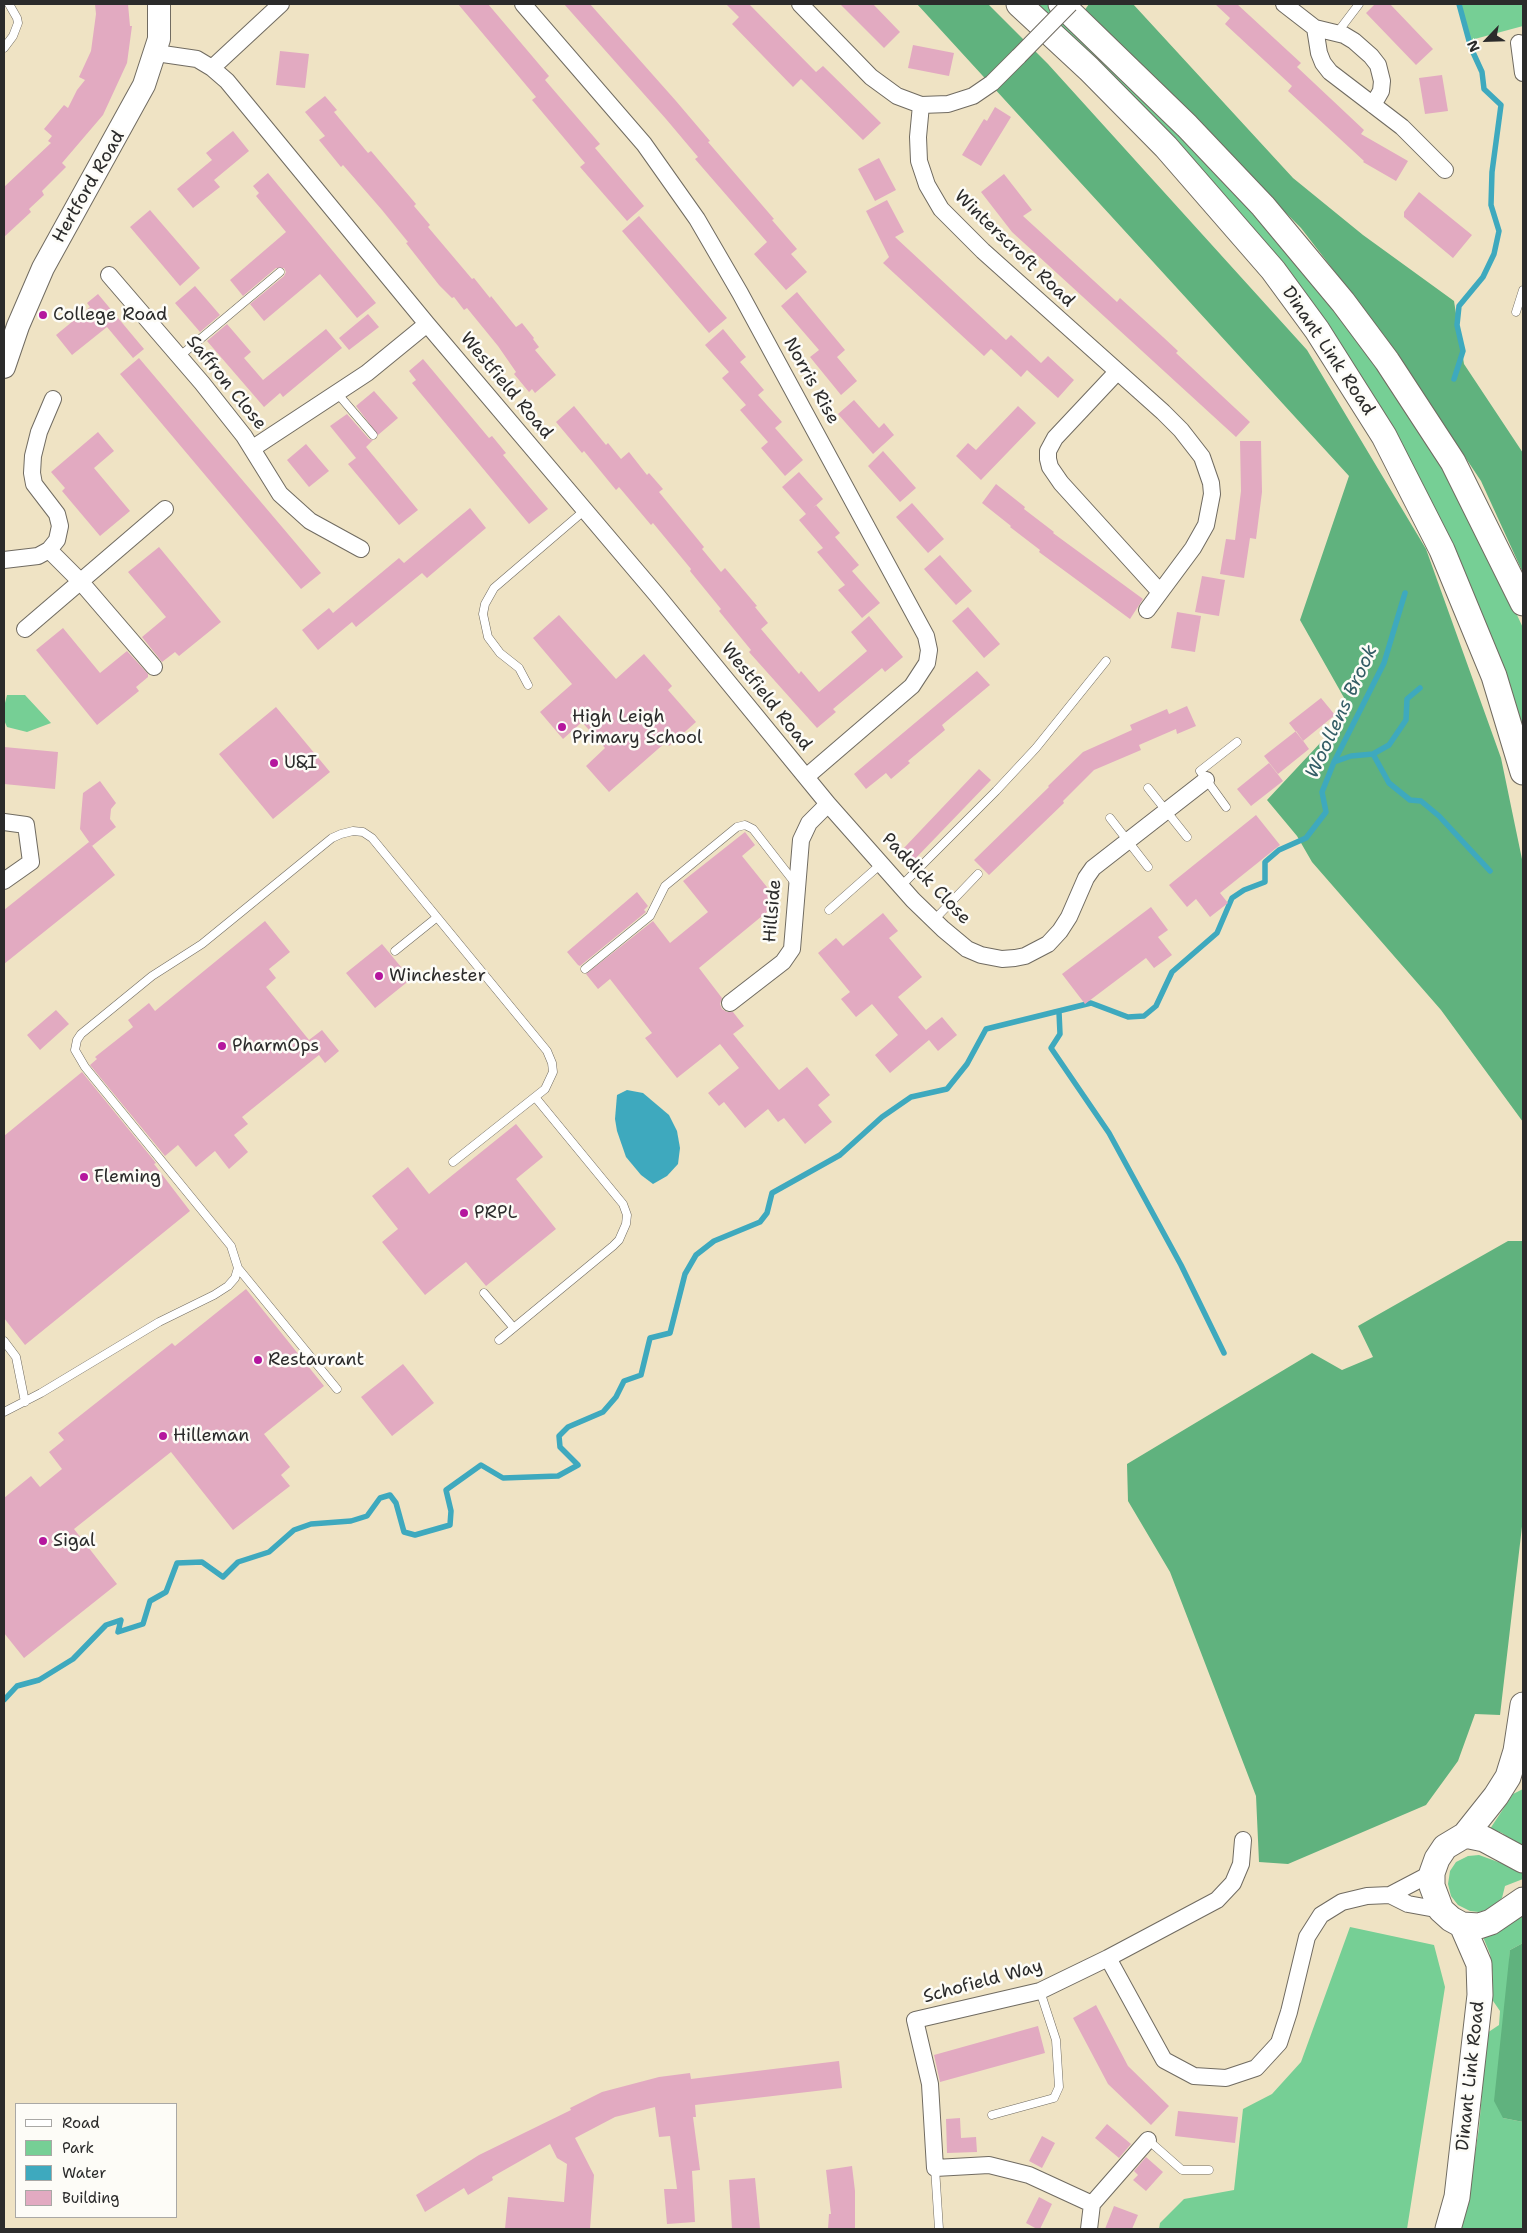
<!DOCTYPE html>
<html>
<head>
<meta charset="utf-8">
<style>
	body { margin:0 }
	#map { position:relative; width:1527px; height:2233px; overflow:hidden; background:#efe3c4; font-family:"Shantell Sans",sans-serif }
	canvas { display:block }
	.frame { position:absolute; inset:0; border:5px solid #2b2b2b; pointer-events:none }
	.legend { position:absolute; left:15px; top:2103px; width:162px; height:115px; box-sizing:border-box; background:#fdfcf7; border:1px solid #a9a8a5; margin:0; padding:6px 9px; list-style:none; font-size:15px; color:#2b2b2b }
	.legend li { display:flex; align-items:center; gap:10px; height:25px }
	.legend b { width:25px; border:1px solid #a9a8a5 }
	.north { position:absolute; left:1462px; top:15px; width:50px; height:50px; -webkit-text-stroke:4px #fdfcf7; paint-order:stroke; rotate:246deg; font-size:14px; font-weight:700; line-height:20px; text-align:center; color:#2b2b2b }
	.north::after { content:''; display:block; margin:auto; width:18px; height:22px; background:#2b2b2b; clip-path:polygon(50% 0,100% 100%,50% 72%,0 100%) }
</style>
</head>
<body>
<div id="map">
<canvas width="1527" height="2233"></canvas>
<div class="frame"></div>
<ul class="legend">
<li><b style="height:6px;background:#fff"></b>Road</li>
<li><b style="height:14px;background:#76cf95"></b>Park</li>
<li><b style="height:14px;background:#3ea9be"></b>Water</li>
<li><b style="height:14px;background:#e2aac1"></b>Building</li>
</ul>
<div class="north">N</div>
</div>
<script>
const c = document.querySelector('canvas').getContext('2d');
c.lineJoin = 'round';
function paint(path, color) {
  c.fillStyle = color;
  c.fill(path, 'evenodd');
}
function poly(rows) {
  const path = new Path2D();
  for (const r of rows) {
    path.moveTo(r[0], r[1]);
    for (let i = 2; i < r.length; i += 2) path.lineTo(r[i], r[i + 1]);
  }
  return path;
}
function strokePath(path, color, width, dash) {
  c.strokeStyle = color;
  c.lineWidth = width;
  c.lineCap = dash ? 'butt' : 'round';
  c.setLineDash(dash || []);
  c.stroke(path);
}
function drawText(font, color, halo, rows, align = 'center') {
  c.font = font + ' "Shantell Sans",sans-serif';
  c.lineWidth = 5;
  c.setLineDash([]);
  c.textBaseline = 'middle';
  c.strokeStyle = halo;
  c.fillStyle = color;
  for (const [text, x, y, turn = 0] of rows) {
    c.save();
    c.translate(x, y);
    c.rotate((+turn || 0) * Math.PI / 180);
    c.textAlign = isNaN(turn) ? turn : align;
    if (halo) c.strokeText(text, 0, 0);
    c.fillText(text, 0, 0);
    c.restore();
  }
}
const green = poly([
	[1035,4,1047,4,1146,98,1294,257,1355,336,1405,406,1454,488,1488,551,1523,628,1523,736,1385,418],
	[1460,4,1523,4,1523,26,1471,40],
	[7,695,25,695,51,723,27,732,7,727,4,720,4,707],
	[1523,1789,1523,1848,1502,1833,1490,1829,1513,1794],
	[1479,1855,1523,1871,1523,1879,1505,1886,1502,1898,1489,1909,1479,1912,1470,1911,1458,1905,1451,1896,1448,1884,1450,1871,1456,1862,1468,1856],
	[1523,1913,1523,1943,1510,1950,1503,2118,1523,2122,1523,2229,1458,2229,1468,2199,1479,2128,1487,2033,1499,2025,1500,2011,1491,1998,1493,1978,1490,1954,1483,1937,1505,1928],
	[1350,1927,1434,1945,1445,1987,1407,2229,1159,2229,1160,2223,1184,2199,1234,2190,1243,2109,1272,2094,1301,2062]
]);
const forest = poly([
	[917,4,988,4,1048,64,1307,350,1426,549,1501,758,1523,864,1523,1122,1441,1010,1312,862,1297,836,1267,800,1351,710,1300,620,1349,476],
	[1089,4,1133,4,1293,178,1363,235,1454,301,1464,364,1523,453,1523,573,1481,481,1386,338,1301,228,1084,11],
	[1508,1241,1523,1241,1523,1518,1500,1715,1475,1714,1458,1761,1426,1805,1288,1864,1259,1862,1256,1796,1170,1572,1128,1501,1127,1464,1312,1353,1342,1370,1373,1357,1358,1326],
	[1523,1943,1523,2122,1503,2118,1494,2101,1510,1950]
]);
const water = poly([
	[627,1090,643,1093,669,1115,677,1131,680,1148,678,1164,667,1176,653,1184,641,1175,626,1157,617,1131,615,1119,617,1095]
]);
const stream = poly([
	[1454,379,1463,351,1457,325,1459,306,1483,277,1494,254,1499,231,1491,205,1492,172,1501,105,1484,89,1482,72,1471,48,1459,4],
	[1373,754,1389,783,1410,800,1421,801,1439,816,1490,871],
	[1334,762,1351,756,1373,754,1389,745,1406,720,1407,699,1420,688],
	[1059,1012,1060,1034,1051,1048,1109,1133,1181,1265,1224,1353],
	[4,1700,17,1686,39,1680,73,1659,106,1625,121,1620,118,1632,143,1624,150,1601,166,1592,177,1563,202,1562,223,1577,238,1562,269,1552,294,1530,311,1524,351,1521,367,1516,380,1498,390,1495,396,1503,404,1532,415,1535,450,1525,451,1511,446,1490,481,1465,503,1478,558,1476,578,1465,560,1447,559,1436,568,1427,603,1412,616,1397,624,1381,641,1375,650,1338,670,1333,685,1274,696,1255,714,1241,760,1222,767,1213,772,1193,840,1155,882,1117,911,1097,947,1089,967,1064,986,1029,1091,1003,1128,1017,1144,1016,1156,1006,1172,972,1217,933,1232,898,1244,890,1265,882,1265,862,1279,850,1306,838,1326,812,1322,792,1334,762,1384,663,1405,593]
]);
const building = poly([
	[95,4,128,4,130,26,132,26,127,63,103,115,62,163,66,167,42,191,44,195,29,209,31,212,4,237,4,187,51,143,48,141,52,136,44,129,64,105,68,108,77,90,85,80,79,77,91,51,96,14],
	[458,4,488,4,549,76,545,80,600,144,595,148,644,206,627,221,580,167,585,163,532,100,536,97],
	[564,4,590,4,676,101,710,141,708,142,774,219,772,220,797,249,791,254,807,272,786,290,754,254,767,242,695,159,698,157,666,119],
	[726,4,749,4,816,72,823,66,881,123,863,140,801,79,793,87,732,24,739,17],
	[840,4,873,4,900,32,884,48],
	[1215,4,1237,4,1301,63,1297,67,1364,130,1361,134,1408,161,1396,181,1363,162,1364,161,1288,91,1292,86,1225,24,1230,18],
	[1375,4,1390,4,1433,49,1416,65,1366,13],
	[913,45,954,53,949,76,908,68],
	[280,51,309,54,305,88,276,85],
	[1442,75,1448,111,1425,114,1419,78],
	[325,96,337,110,334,112,368,153,371,151,416,204,414,206,430,225,428,227,472,279,474,278,490,298,491,296,516,327,522,323,534,338,533,339,539,347,535,350,556,375,535,393,532,389,529,392,514,374,516,372,498,346,467,308,464,310,454,297,452,298,439,285,406,243,408,242,382,210,343,165,341,167,319,140,325,136,305,112],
	[995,107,1011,117,981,166,962,155,984,119,987,121],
	[233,131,249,151,214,180,220,187,193,208,177,189,212,160,206,153],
	[879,158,896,190,875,201,858,169],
	[268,173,376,303,357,318,320,274,264,321,250,304,284,276,286,272,284,268,276,268,243,296,230,280,286,232,256,196,259,193,253,186],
	[1004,174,1032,210,1023,216,1117,302,1120,298,1163,337,1178,351,1176,353,1250,422,1236,437,1012,232,981,192],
	[1419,192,1472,235,1453,258,1404,217,1404,212],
	[887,200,904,232,895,237,1006,340,1011,335,1041,363,1048,356,1074,380,1058,398,1027,370,1021,377,991,349,984,356,883,263,889,257,866,211],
	[150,210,200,268,180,286,130,227],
	[639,216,727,318,709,333,622,231],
	[195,286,220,315,200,332,175,303],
	[797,292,845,350,837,357,857,381,841,395,810,357,819,350,781,306],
	[98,294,144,349,133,358,107,327,72,355,56,335,90,307,87,303],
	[368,314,379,327,349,350,339,338],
	[227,324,251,352,244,358,263,380,326,329,342,348,283,397,280,393,264,407,207,341],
	[723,329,746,357,740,362,764,390,758,395,782,422,775,428,803,460,785,476,761,448,768,442,740,410,746,405,722,378,729,372,705,345],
	[139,358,321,573,301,589,120,374],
	[423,359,489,438,492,436,506,453,503,455,548,509,529,524,412,383,416,380,409,371],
	[374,391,398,418,378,435,356,406],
	[854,400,879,428,884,423,894,435,873,454,838,414],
	[574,406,606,445,608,443,621,459,629,452,647,475,649,473,663,489,659,492,704,547,702,549,721,572,725,568,757,606,755,607,768,623,761,629,799,674,801,671,819,692,867,651,851,632,869,616,903,657,885,672,882,668,833,709,836,712,817,728,749,652,751,650,719,611,721,609,690,571,691,569,653,523,651,525,619,487,616,490,584,451,582,453,556,422],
	[1018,406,1036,423,981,480,956,456,968,443,976,450],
	[347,414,369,439,373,440,366,447,418,510,399,525,348,464,356,458,330,426],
	[98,432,114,451,94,468,130,511,100,536,62,491,65,488,51,472],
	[1240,441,1261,441,1262,492,1256,539,1250,538,1244,578,1220,574,1226,539,1235,540,1241,491],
	[306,444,329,471,309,487,287,460],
	[883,451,916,488,900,502,868,466],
	[799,472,823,499,813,508,816,505,840,533,835,537,859,565,852,571,880,603,862,618,838,590,845,585,817,552,823,548,799,520,806,514,782,487],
	[996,484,1025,507,1024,509,1054,532,1053,533,1143,599,1130,619,1039,552,1040,550,1010,527,1011,526,982,503],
	[912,503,944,539,928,553,896,517],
	[470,508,486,528,427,578,422,573,356,627,352,622,318,650,302,630,329,608,333,613,399,558,404,563],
	[159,547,221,622,179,656,175,652,162,662,142,637,166,617,128,572],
	[940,555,972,591,956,605,924,569],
	[1202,576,1225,580,1219,616,1195,612],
	[968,607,1000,644,984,658,952,621],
	[1177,612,1201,616,1195,652,1171,648],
	[559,615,616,679,644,654,672,686,668,690,696,722,669,746,666,742,609,792,586,766,605,748,582,722,563,739,540,712,572,684,533,638],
	[63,628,100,673,127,651,148,674,148,677,136,687,139,691,97,725,36,650],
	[977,671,990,685,942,725,945,730,908,761,910,763,891,779,886,773,866,789,854,774],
	[1321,698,1335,715,1303,741,1289,723],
	[1187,706,1196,726,1177,734,1176,729,1139,745,1141,750,1094,770,1063,801,1064,803,989,875,974,860,1049,787,1048,786,1083,752,1132,730,1130,725,1167,709,1169,714],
	[276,707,330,772,273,819,219,754],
	[1296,731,1309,749,1278,774,1264,756],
	[4,747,58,752,55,789,4,784],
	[1269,763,1283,781,1251,806,1237,789],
	[979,769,991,780,913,861,902,850],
	[100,781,116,803,111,809,110,819,116,827,92,846,80,829,83,793],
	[1256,815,1280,845,1220,893,1228,903,1210,917,1196,899,1187,907,1169,885],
	[745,832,755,845,742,856,779,902,699,968,722,998,720,1004,722,1009,727,1012,733,1012,744,1026,733,1034,779,1090,807,1067,830,1095,818,1105,832,1122,805,1144,784,1118,778,1122,768,1109,745,1128,724,1102,719,1106,708,1093,739,1068,720,1044,677,1078,645,1038,652,1033,610,979,598,989,586,974,653,921,670,943,708,912,683,881],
	[89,842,115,875,4,964,4,910],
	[637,892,648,906,644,910,646,912,580,966,578,965,567,952],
	[1151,907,1168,930,1158,937,1172,955,1154,968,1146,958,1085,1004,1062,974],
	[883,913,898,931,889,938,922,977,898,997,926,1030,942,1017,957,1035,938,1051,929,1040,890,1073,875,1055,898,1035,872,1004,856,1017,841,999,850,992,818,953,836,938,843,946],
	[265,921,290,952,269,969,276,978,266,987,309,1040,322,1030,339,1051,325,1063,319,1055,242,1117,248,1124,234,1135,248,1152,229,1169,215,1151,196,1167,178,1145,165,1156,90,1065,97,1059,95,1057,133,1027,128,1020,149,1003,155,1011],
	[382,944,411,979,375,1008,346,973],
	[56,1010,69,1024,40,1050,27,1035],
	[82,1072,156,1163,154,1164,190,1211,25,1345,4,1318,4,1136],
	[516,1124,543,1157,516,1179,556,1229,486,1286,466,1262,425,1295,382,1242,398,1229,372,1196,408,1167,429,1194],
	[246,1289,324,1386,264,1434,290,1467,281,1475,290,1486,233,1530,171,1452,74,1529,117,1584,24,1658,4,1633,4,1498,31,1476,40,1487,62,1469,49,1452,64,1440,58,1433,172,1343,175,1346],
	[403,1364,434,1403,392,1436,361,1397],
	[1096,2005,1128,2066,1169,2106,1151,2125,1108,2084,1073,2018],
	[1038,2026,1045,2053,940,2082,934,2055],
	[839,2061,842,2088,695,2105,696,2117,693,2117,700,2170,692,2171,695,2222,667,2224,664,2189,677,2189,670,2136,659,2137,655,2107,615,2117,575,2138,594,2175,590,2229,505,2229,508,2197,564,2202,567,2164,557,2158,550,2144,492,2177,493,2180,468,2195,464,2188,425,2212,416,2195,479,2155,571,2110,570,2108,602,2092,659,2077,690,2073,691,2079],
	[1178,2111,1238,2117,1235,2143,1175,2136],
	[960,2118,961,2138,976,2137,977,2152,947,2153,946,2119],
	[1107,2124,1131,2144,1119,2158,1095,2138],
	[1042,2136,1055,2143,1042,2168,1029,2161],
	[1146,2157,1163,2172,1146,2191,1133,2180,1138,2175,1134,2171],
	[852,2166,855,2191,855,2229,828,2229,829,2214,831,2214,826,2170],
	[755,2178,760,2229,732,2229,729,2180],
	[1039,2197,1052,2204,1040,2229,1037,2229,1026,2223],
	[1114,2206,1138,2215,1132,2229,1105,2229]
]);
const service = poly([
	[1337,33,1359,4],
	[4,48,13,36,18,23,17,18,9,4],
	[1516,312,1523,290],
	[180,356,280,272],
	[337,393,373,435],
	[528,685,519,668,500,653,488,637,483,614,485,604,494,588,585,510],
	[1148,788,1187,837],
	[1226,807,1200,771,1237,742],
	[1110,818,1148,867],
	[901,886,996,791,1036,748,1106,661],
	[829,910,881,864],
	[934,920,978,874],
	[395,951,436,918],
	[585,969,650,916,665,886,737,827,745,825,753,829,795,883],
	[238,1268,337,1389],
	[484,1293,513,1327],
	[499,1340,613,1246,619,1240,626,1224,627,1215,623,1204,535,1097],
	[4,1341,16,1357,25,1402],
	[4,1412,41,1393,159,1322,214,1295,228,1286,235,1278,238,1268,231,1246,85,1067,75,1050,77,1040,81,1034,152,976,202,944,332,838,341,834,353,831,363,832,372,838,547,1051,552,1063,553,1072,545,1089,453,1162],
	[992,2115,1054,2098,1059,2087,1056,2040,1040,1991],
	[1148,2140,1182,2170,1209,2170],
	[935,2168,939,2229]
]);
const minor = poly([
	[523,4,644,144,697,219,740,293,926,636,929,650,927,663,912,686,806,777],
	[800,4,871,77,897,96,921,105,948,104,973,96,992,83,1019,56],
	[1284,4,1315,28,1344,35,1354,41,1371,56,1378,65,1382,81,1381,91,1373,105],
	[1315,28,1319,53,1323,63,1330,72,1402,127,1445,170],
	[1519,43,1523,73],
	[156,53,197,59,212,68,227,81,427,324,656,594,828,804,913,900,943,929,967,949,981,955,1002,959,1015,958,1025,956,1048,944,1060,931,1069,917,1086,878,1093,868,1206,780],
	[212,68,281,4],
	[921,105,918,137,919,161,927,185,941,209,983,251,1163,412,1181,430,1202,457,1211,483,1212,494,1206,525,1193,548,1147,610],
	[109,275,202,383,244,436,280,494,310,521,361,549],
	[1117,372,1055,438,1048,451,1048,459,1050,467,1061,483,1160,592],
	[253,448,367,373,427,324],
	[49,550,80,581,154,667],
	[4,560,38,556,49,550,57,540,60,526,57,514,34,484,32,473,33,456,39,432,53,399],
	[25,629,165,509],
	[4,822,26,825,31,862,4,881],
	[730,1003,783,962,792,949,801,840,809,823,828,804],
	[1390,1895,1432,1873],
	[1108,1958,1217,1900,1233,1883,1241,1864,1243,1840],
	[1092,2204,1148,2140],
	[1089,2229,1092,2204,1029,2175,989,2165,935,2168,930,2084,915,2020,1040,1991,1108,1958,1164,2060,1194,2076,1226,2078,1256,2068,1279,2043,1289,2012,1307,1937,1321,1915,1342,1902,1367,1896,1390,1895,1408,1904,1441,1910]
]);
const secondary = poly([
	[4,367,18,326,43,268,144,85,159,39,159,4]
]);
const primary = poly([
	[1019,4,1089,69,1166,147,1273,270,1317,330,1384,436,1442,550,1494,676,1523,772],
	[1061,4,1187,126,1263,206,1343,302,1387,361,1453,462,1523,603],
	[1523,1705,1516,1751,1508,1777,1496,1796,1465,1835,1445,1847,1437,1859,1432,1873,1432,1886,1441,1910,1451,1919,1462,1925,1479,1926,1491,1922,1523,1900],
	[1465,1835,1484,1839,1523,1860],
	[1448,2229,1457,2197,1480,1995,1479,1964,1462,1925]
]);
const minorBridge = poly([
	[1019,56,1070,4]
]);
const markers = [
	[43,315,5,"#b5179e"],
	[562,727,5,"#b5179e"],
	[274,763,5,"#b5179e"],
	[379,976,5,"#b5179e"],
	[222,1046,5,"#b5179e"],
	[84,1177,5,"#b5179e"],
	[464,1213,5,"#b5179e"],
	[258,1360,5,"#b5179e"],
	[163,1436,5,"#b5179e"],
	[43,1541,5,"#b5179e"]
];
const streetNames = [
	["Hertford Road",89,187,-60],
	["Winterscroft Road",1014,249,44],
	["Dinant Link Road",1328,351,56],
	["Norris Rise",811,381,61],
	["Saffron Close",226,383,51],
	["Westfield Road",506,386,50],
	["Westfield Road",766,697,51],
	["Paddick Close",926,879,46],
	["Hillside",773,911,-85],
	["Schofield Way",983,1982,-15],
	["Dinant Link Road",1471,2076,-84]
];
const poiNames = [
	["College Road",53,315],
	["High Leigh",572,717],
	["Primary School",572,738],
	["U&I",284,763],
	["Winchester",389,976],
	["PharmOps",232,1046],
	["Fleming",94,1177],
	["PRPL",474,1213],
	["Restaurant",268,1360],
	["Hilleman",173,1436],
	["Sigal",53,1541]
];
const waterNames = [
	["Woollens Brook",1342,712,-65]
];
paint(green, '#76cf95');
paint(forest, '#60b27e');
paint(water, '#3ea9be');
strokePath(stream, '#3ea9be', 5.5);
paint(building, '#e2aac1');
strokePath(service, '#706b61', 9);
strokePath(minor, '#706b61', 18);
strokePath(secondary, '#706b61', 24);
strokePath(primary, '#706b61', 27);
strokePath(service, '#fff', 8);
strokePath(minor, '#fff', 16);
strokePath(secondary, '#fff', 22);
strokePath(primary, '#fff', 25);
strokePath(minorBridge, '#706b61', 18, []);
strokePath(minorBridge, '#fff', 16);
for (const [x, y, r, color] of markers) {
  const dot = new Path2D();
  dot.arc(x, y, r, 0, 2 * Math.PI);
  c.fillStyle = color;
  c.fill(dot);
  strokePath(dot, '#fdfcf7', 2);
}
drawText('18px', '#2b2b2b', '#fdfcf7', streetNames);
drawText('18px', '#2b2b2b', '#fdfcf7', poiNames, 'left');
drawText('italic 19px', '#335d66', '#fdfcf7', waterNames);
</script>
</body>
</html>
